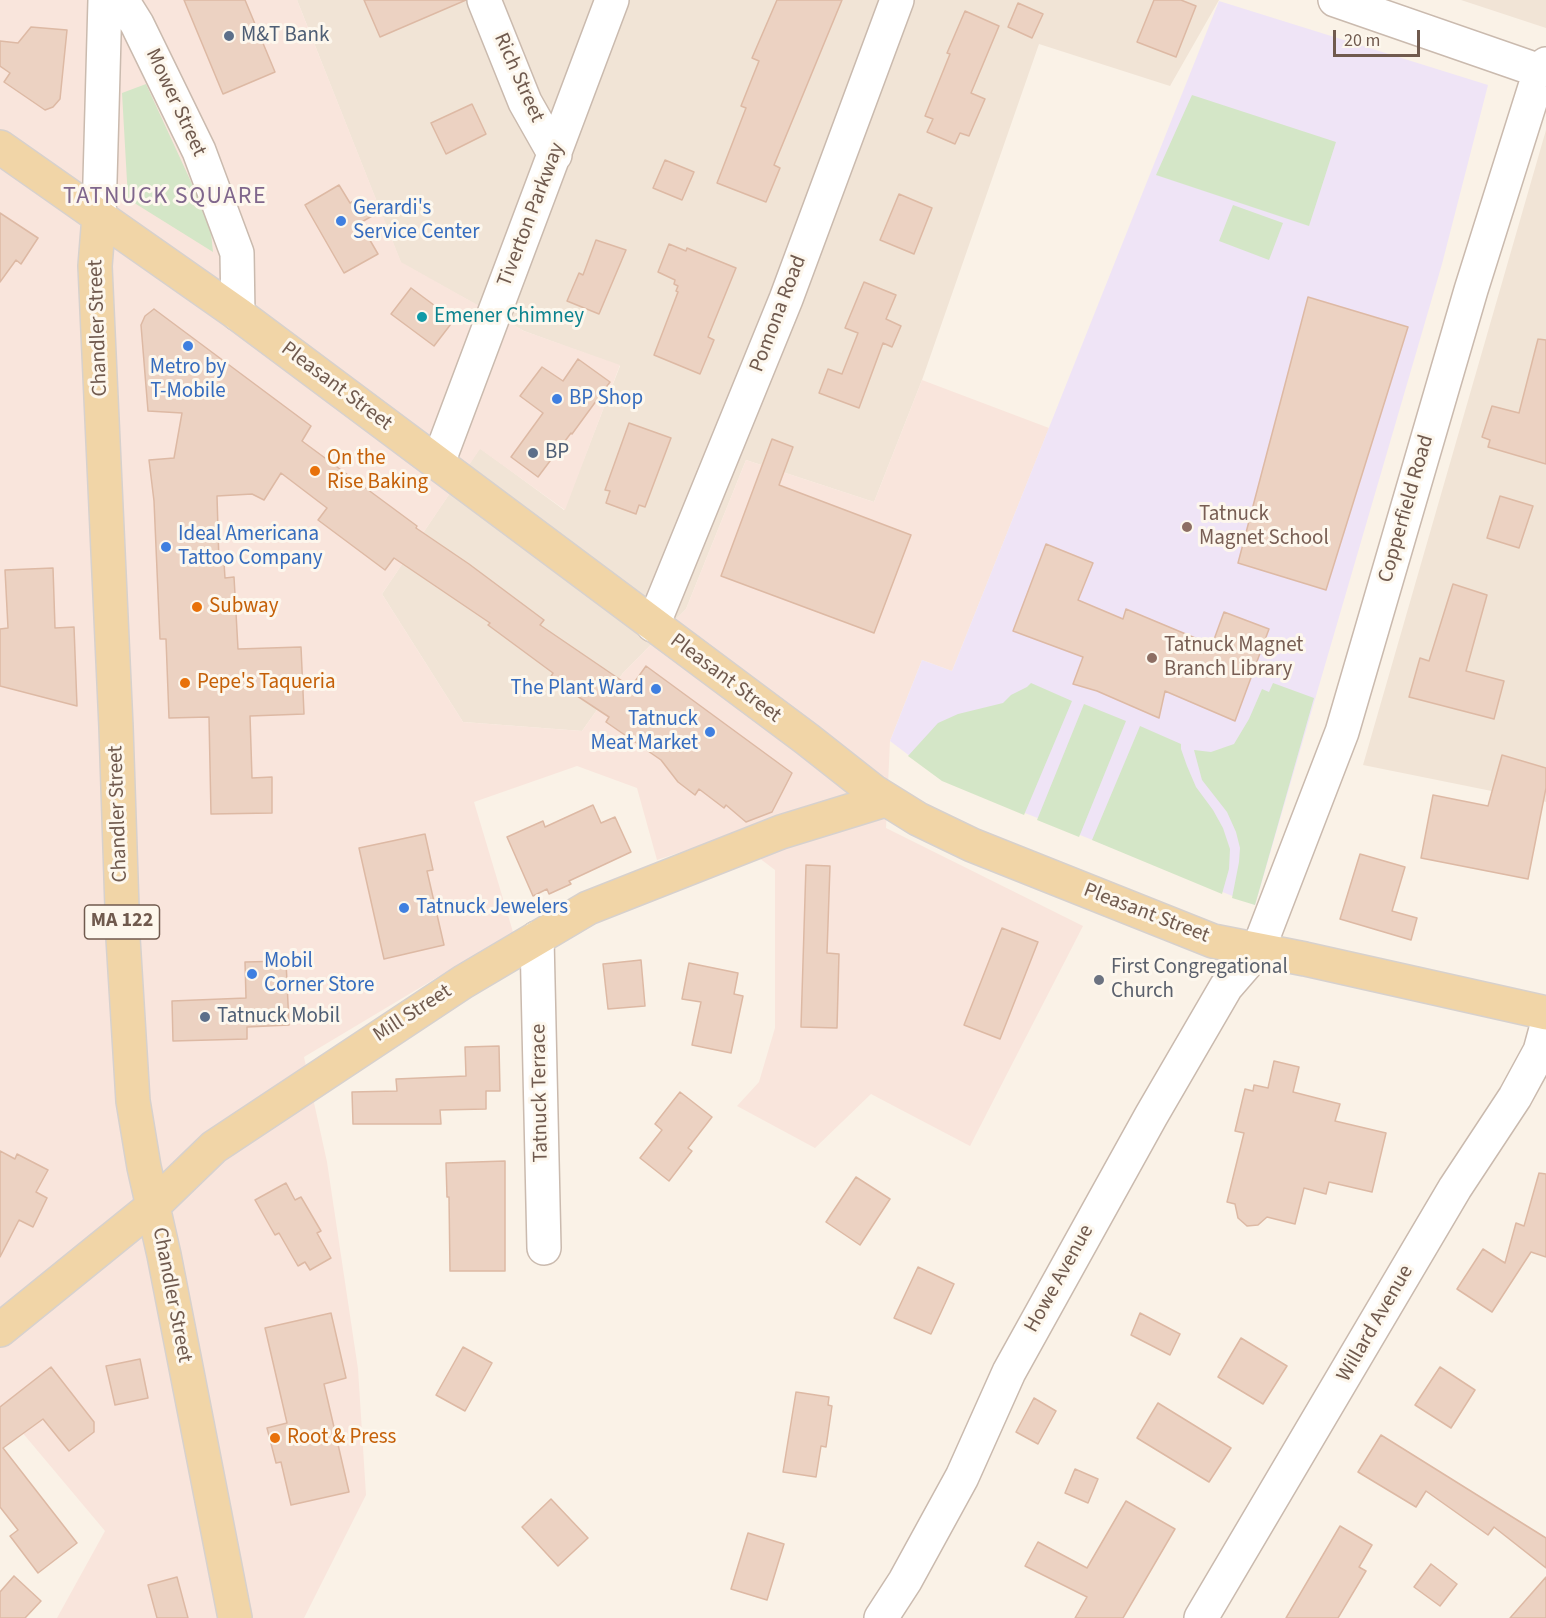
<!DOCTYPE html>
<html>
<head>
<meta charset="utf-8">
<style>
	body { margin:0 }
	#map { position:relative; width:1546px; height:1618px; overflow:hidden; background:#faf2e7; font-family:"Source Sans 3",sans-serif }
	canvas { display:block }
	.scale { position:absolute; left:1333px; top:30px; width:87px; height:27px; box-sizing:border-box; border:3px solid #705a4e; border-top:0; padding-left:8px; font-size:18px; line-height:21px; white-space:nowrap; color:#705a4e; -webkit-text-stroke:4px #fdf7ed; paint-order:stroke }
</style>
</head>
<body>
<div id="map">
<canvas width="1546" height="1618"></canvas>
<div class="scale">20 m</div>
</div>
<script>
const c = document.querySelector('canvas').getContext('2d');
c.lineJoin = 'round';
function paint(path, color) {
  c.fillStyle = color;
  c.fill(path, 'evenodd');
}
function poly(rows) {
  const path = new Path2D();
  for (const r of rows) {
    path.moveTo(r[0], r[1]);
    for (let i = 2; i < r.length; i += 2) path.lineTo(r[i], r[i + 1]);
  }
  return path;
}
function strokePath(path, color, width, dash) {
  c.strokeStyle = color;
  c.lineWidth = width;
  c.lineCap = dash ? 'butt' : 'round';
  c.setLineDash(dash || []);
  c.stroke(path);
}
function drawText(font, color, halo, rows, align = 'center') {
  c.font = font + ' "Source Sans 3",sans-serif';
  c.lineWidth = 6;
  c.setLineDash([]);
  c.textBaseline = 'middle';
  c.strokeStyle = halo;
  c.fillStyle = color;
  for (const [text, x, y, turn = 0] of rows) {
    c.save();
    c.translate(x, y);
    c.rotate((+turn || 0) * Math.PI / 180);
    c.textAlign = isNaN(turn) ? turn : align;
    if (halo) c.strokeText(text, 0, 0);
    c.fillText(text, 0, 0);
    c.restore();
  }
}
const residential = poly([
	[297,0,1219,0,1170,86,1039,44,922,380,874,502,746,460,686,609,623,673,582,731,463,722,382,594,480,448,564,510,620,366,524,331,401,263],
	[1461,0,1546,0,1546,28],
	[1546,130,1546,802,1363,765]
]);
const commercial = poly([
	[0,0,297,0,401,262,524,331,620,365,565,510,480,449,382,594,463,722,582,731,623,673,686,609,746,460,874,502,922,380,1049,428,952,671,922,660,890,741,886,828,1083,926,970,1146,871,1094,815,1148,737,1106,759,1082,775,1028,775,870,730,836,657,860,637,788,577,766,474,802,513,932,304,1057,327,1162,358,1369,366,1495,304,1618,57,1618,105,1531,0,1406]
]);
const education = poly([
	[1219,1,1488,85,1442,264,1255,905,940,779,890,741,922,660,952,671]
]);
const green = poly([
	[146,84,210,223,213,252,128,199,122,93],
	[1192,95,1336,142,1309,226,1156,175],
	[1233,205,1283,223,1269,260,1219,241],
	[1031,683,1072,701,1024,815,942,781,908,756,938,723,958,714,1003,703,1011,695,1027,687],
	[1273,683,1314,698,1255,905,1232,898,1239,862,1240,848,1236,832,1227,812,1202,780,1194,750,1211,752,1234,744,1249,719,1262,689,1269,692],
	[1084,704,1126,721,1079,837,1037,820],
	[1140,726,1181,744,1181,749,1187,766,1196,787,1213,810,1223,828,1230,849,1229,869,1222,894,1092,840]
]);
const building = poly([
	[184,0,245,0,275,72,223,94,184,0],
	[364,0,466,0,380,37,364,0],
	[777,0,842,0,774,165,780,168,766,202,717,183,746,108,741,106,759,61,752,58,777,0],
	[1154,0,1181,0,1196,6,1176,57,1137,42,1154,0],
	[1018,3,1043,14,1032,38,1008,27,1018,3],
	[965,11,999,26,971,93,985,99,969,136,960,133,955,144,927,132,933,119,925,116,950,54,947,53,965,11],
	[31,27,67,30,60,99,53,107,45,110,4,82,10,73,0,66,0,41,18,43,31,27],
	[472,104,486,134,446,154,431,123,472,104],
	[665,160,694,172,682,200,653,188,665,160],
	[339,185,350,203,361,197,372,216,360,223,378,254,344,273,305,205,339,185],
	[899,194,932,208,914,254,880,240,899,194],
	[0,213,38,238,21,264,16,260,0,282,0,213],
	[596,240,626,250,599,314,567,301,579,273,583,275,596,240],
	[669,244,686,251,687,248,736,268,708,337,714,340,700,374,654,355,678,292,676,291,678,286,674,284,675,280,658,272,669,244],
	[864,282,896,295,886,319,901,326,892,347,883,343,859,408,819,393,828,369,842,374,858,333,845,328,864,282],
	[411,288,454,320,434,346,391,314,411,288],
	[1308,297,1408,327,1326,590,1238,563,1308,297],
	[154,309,311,426,302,441,417,526,416,528,469,564,544,620,540,625,631,687,646,666,792,773,772,812,746,822,726,805,724,808,699,789,695,795,678,782,661,760,606,722,609,717,550,678,553,673,488,625,490,623,394,558,385,570,318,520,327,508,281,473,264,500,252,494,217,496,219,563,224,563,225,578,234,577,238,649,301,647,304,714,250,716,252,778,272,777,272,813,211,814,209,717,169,718,166,639,160,639,154,501,149,460,174,458,182,413,148,411,141,325,145,316,154,309],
	[1538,339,1546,340,1546,464,1488,447,1490,440,1482,437,1492,406,1519,413,1538,339],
	[578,359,610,382,572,434,571,433,538,477,511,457,543,413,520,396,542,367,563,381,578,359],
	[629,423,671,438,645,507,639,505,636,514,606,503,610,491,605,490,629,423],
	[772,439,793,447,779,485,911,535,874,633,721,576,772,439],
	[1500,496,1533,506,1519,548,1487,538,1500,496],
	[1046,544,1093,563,1078,600,1123,619,1126,609,1212,645,1224,612,1269,629,1235,721,1165,691,1159,718,1097,691,1073,684,1083,657,1013,631,1046,544],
	[53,568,55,628,74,627,77,706,0,686,0,629,8,628,5,570,53,568],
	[1453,584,1487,595,1466,671,1504,681,1494,719,1409,697,1420,658,1429,661,1453,584],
	[1502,755,1546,768,1546,788,1528,879,1421,858,1433,795,1488,806,1502,755],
	[593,805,601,823,615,817,631,852,569,881,571,884,549,894,547,889,533,896,507,837,543,821,545,827,593,805],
	[425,834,433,870,427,871,444,945,384,959,359,848,425,834],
	[1360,854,1405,867,1392,911,1417,918,1411,940,1340,919,1360,854],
	[806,865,830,866,827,953,839,954,837,1028,801,1027,806,865],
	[1002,928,1038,942,1000,1039,964,1025,1002,928],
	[641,960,645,1006,608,1009,603,964,641,960],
	[286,961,289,1025,247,1027,247,1039,173,1041,172,1001,246,998,245,962,286,961],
	[689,963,738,973,734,994,743,996,731,1053,692,1045,701,1002,682,999,689,963],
	[499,1046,500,1091,486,1091,486,1109,440,1110,441,1124,353,1124,352,1092,397,1091,396,1079,466,1076,465,1047,499,1046],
	[1274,1061,1299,1067,1293,1092,1340,1104,1335,1121,1386,1133,1372,1192,1329,1182,1326,1194,1304,1188,1295,1224,1267,1217,1258,1225,1247,1226,1238,1218,1235,1204,1227,1202,1244,1133,1235,1131,1245,1089,1253,1091,1254,1085,1268,1088,1274,1061],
	[680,1092,712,1117,688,1148,692,1151,669,1181,640,1158,662,1130,655,1124,680,1092],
	[0,1151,15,1159,17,1154,48,1170,36,1192,47,1198,33,1227,19,1220,0,1257,0,1151],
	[505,1161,505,1271,450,1271,449,1197,447,1197,446,1163,505,1161],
	[1539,1173,1546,1174,1546,1257,1531,1252,1492,1312,1457,1289,1483,1249,1505,1263,1516,1223,1524,1226,1539,1173],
	[856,1177,890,1199,860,1245,826,1222,856,1177],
	[286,1183,295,1200,301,1197,321,1231,317,1233,331,1258,310,1270,305,1262,298,1266,279,1233,275,1235,255,1200,286,1183],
	[918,1267,954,1284,931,1334,894,1318,918,1267],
	[331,1313,346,1378,324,1384,349,1492,291,1505,281,1462,276,1463,267,1428,287,1423,265,1328,331,1313],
	[1140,1313,1180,1334,1170,1355,1131,1335,1140,1313],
	[1241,1338,1287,1366,1263,1404,1218,1377,1241,1338],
	[463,1347,492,1363,465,1411,436,1395,463,1347],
	[140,1359,148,1398,115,1405,106,1366,140,1359],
	[51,1367,94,1422,94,1432,69,1451,43,1419,3,1448,77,1543,38,1573,10,1536,18,1530,0,1507,0,1407,51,1367],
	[1440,1367,1475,1390,1451,1428,1415,1405,1440,1367],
	[796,1392,829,1397,828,1405,832,1406,826,1447,821,1446,816,1477,783,1472,796,1392],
	[1034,1398,1056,1411,1038,1444,1016,1432,1034,1398],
	[1158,1403,1231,1448,1209,1482,1137,1438,1158,1403],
	[1381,1435,1546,1538,1546,1568,1494,1527,1488,1535,1426,1491,1416,1507,1358,1472,1381,1435],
	[1075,1469,1098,1479,1088,1503,1065,1493,1075,1469],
	[551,1499,588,1538,558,1566,522,1527,551,1499],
	[1126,1501,1175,1529,1123,1618,1075,1618,1087,1597,1025,1566,1038,1542,1087,1568,1126,1501],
	[1340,1526,1372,1545,1359,1567,1366,1571,1338,1618,1286,1618,1340,1526],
	[748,1533,784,1544,767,1600,731,1589,748,1533],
	[1431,1564,1457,1584,1440,1606,1414,1587,1431,1564],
	[14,1576,41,1601,25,1618,0,1618,0,1592,14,1576],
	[177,1577,188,1618,157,1618,148,1585,177,1577],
	[1546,1577,1546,1618,1510,1618,1546,1577]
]);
const minor = poly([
	[122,0,137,24,199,151,237,253,238,314],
	[484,0,525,102,555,155],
	[1335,0,1540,71],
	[99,216,105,0],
	[438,463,612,0],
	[653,625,786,299,897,0],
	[537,938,544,1248],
	[881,1618,905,1581,962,1477,1009,1372,1151,1116,1226,987,1258,950,1342,732,1471,290,1540,71,1546,64],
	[1201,1618,1455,1188,1515,1097,1540,1051,1546,1029]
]);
const major = poly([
	[0,147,238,314,807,739,873,791,918,819,972,845,1213,941,1305,959,1546,1013],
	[99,216,95,266,116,727,123,938,133,1101,144,1167,164,1255,235,1618],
	[0,1330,153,1206,214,1147,463,982,588,908,781,832,885,800]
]);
const markers = [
	[229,36,6,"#5c6f8a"],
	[341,221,6,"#3f7fe0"],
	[422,317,6,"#0f9aa8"],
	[188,346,6,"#3f7fe0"],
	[557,399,6,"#3f7fe0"],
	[533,453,6,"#5c6f8a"],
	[315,471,6,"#e8710a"],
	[1187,527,6,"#8d6e63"],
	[166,547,6,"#3f7fe0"],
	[197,607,6,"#e8710a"],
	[1152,658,6,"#8d6e63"],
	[185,683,6,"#e8710a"],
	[656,689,6,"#3f7fe0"],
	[710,732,6,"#3f7fe0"],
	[404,908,6,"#3f7fe0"],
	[252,974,6,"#3f7fe0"],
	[1099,980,6,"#6b7280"],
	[205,1017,6,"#5c6f8a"],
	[275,1438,6,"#e8710a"]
];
const shields = [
	[122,922,75]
];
const shieldNames = [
	["MA 122",122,922]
];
const serviceNames = [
	["M&T Bank",241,36],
	["BP",545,453],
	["Tatnuck Mobil",217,1017]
];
const streetNames = [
	["Rich Street",518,78,66],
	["Mower Street",175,103,65],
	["Tiverton Parkway",532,215,-69],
	["Pomona Road",779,314,-69],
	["Chandler Street",99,328,-92],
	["Pleasant Street",336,387,37],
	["Copperfield Road",1407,509,-74],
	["Pleasant Street",725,679,37],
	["Chandler Street",119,814,-92],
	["Pleasant Street",1146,914,21],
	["Mill Street",413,1014,-33],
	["Tatnuck Terrace",541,1093,-91],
	["Howe Avenue",1060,1279,-61],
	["Chandler Street",171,1295,79],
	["Willard Avenue",1376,1324,-60]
];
const shopNames = [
	["Gerardi's",353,209],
	["Service Center",353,233],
	["Metro by",188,368,"center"],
	["T-Mobile",188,392,"center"],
	["BP Shop",569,399],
	["Ideal Americana",178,535],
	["Tattoo Company",178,559],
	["The Plant Ward",644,689,"right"],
	["Tatnuck",698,720,"right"],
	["Meat Market",698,744,"right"],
	["Tatnuck Jewelers",416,908],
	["Mobil",264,962],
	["Corner Store",264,986]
];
const cultureNames = [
	["Emener Chimney",434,317]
];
const foodNames = [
	["On the",327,459],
	["Rise Baking",327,483],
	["Subway",209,607],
	["Pepe's Taqueria",197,683],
	["Root & Press",287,1438]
];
const educationNames = [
	["Tatnuck",1199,515],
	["Magnet School",1199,539],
	["Tatnuck Magnet",1164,646],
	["Branch Library",1164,670]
];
const worshipNames = [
	["First Congregational",1111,968],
	["Church",1111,992]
];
const quarterNames = [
	["TATNUCK SQUARE",165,198]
];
paint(residential, '#f1e4d6');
paint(commercial, '#f9e5dc');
paint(education, '#efe4f6');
paint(green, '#d4e6c7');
paint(building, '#ecd2c2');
strokePath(building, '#ddb9a4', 1.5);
strokePath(minor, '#cabaae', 36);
strokePath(major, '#d7d1cd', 36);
strokePath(minor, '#fff', 33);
strokePath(major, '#f1d5a7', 33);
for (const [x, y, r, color] of markers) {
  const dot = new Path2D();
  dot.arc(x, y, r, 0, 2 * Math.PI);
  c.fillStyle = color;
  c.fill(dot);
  strokePath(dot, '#fdf7ed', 2);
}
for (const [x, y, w] of shields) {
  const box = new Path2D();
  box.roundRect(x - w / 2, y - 17, w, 34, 4.5);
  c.fillStyle = '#fdf7ed';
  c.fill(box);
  strokePath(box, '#705a4e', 1.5);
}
drawText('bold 20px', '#705a4e', null, shieldNames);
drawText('21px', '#4e5e75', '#fdf7ed', serviceNames, 'left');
drawText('21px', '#705a4e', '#fdf7ed', streetNames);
drawText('21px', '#366cbe', '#fdf7ed', shopNames, 'left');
drawText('21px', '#0d838f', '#fdf7ed', cultureNames, 'left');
drawText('21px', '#c56008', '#fdf7ed', foodNames, 'left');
drawText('21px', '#785e54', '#fdf7ed', educationNames, 'left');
drawText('21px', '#5b616d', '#fdf7ed', worshipNames, 'left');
c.letterSpacing = '1.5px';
drawText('24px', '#7f668c', '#fdf7ed', quarterNames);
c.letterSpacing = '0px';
</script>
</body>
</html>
